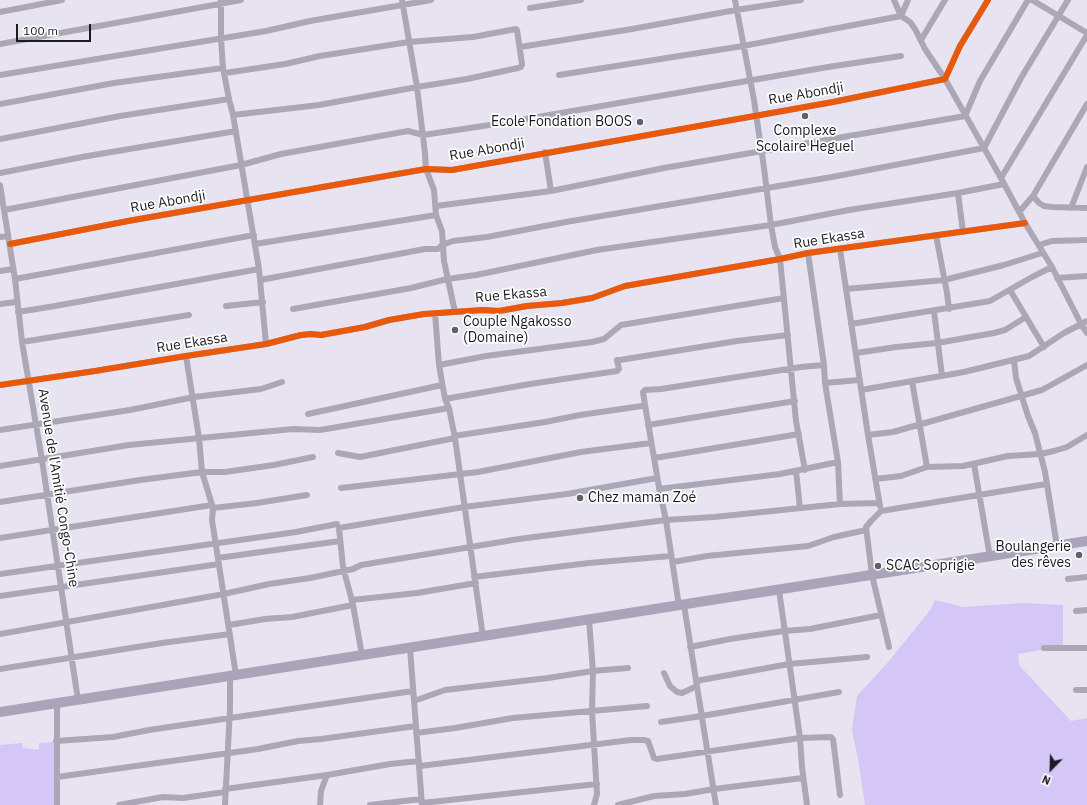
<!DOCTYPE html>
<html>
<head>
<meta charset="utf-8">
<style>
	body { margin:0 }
	#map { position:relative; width:1087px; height:805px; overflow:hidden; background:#e7e3f1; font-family:"IBM Plex Sans",sans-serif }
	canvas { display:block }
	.north { position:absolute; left:1031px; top:749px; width:40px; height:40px; -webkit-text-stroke:3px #fff; paint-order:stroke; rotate:203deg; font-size:11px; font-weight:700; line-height:16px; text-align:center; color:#1b1922 }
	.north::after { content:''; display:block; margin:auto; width:14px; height:18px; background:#1b1922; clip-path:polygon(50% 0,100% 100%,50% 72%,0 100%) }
	.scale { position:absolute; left:16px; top:24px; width:75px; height:18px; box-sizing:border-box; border:2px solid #1b1922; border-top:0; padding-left:5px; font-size:12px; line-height:14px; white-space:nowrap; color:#1b1922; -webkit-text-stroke:3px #fff; paint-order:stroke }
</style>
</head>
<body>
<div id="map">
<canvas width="1087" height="805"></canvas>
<div class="north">N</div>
<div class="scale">100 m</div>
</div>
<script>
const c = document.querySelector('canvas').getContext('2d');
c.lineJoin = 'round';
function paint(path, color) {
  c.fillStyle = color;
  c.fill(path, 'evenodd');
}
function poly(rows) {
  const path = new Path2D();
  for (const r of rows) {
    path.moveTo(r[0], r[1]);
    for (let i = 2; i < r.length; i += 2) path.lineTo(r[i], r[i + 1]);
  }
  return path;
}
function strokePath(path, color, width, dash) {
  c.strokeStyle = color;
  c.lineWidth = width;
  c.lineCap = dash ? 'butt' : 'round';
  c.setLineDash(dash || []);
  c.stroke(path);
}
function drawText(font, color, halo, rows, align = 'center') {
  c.font = font + ' "IBM Plex Sans",sans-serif';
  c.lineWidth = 3.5;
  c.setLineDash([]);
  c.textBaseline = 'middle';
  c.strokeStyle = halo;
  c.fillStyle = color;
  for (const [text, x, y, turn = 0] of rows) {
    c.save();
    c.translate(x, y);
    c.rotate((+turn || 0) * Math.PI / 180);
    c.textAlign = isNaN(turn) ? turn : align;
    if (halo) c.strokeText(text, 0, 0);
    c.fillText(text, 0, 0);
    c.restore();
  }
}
const green = poly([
	[935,600,963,607,1023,603,1063,605,1063,646,1018,654,1019,665,1071,721,1087,718,1087,805,865,805,858,759,852,730,857,696,889,661,931,609],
	[55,742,54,805,0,805,0,745,22,743,23,748,39,750,39,743]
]);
const minor = poly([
	[221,0,221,39,223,68,229,99,233,115,259,269,266,344],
	[402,0,417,87,425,153,426,169,434,190,436,215,442,231,444,261,455,312],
	[735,0,754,100,764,168,771,225,775,247,780,259,796,421,805,470],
	[894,0,901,16,910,22,915,29,925,49,945,79,1001,178,1025,223,1052,267,1081,324,1087,333],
	[1032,0,1087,33],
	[530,8,581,0],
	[0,12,62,0],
	[921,40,945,0],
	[0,44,241,0],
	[520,47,632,29,736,10,801,0],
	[225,73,285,64,320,56,409,42,473,37,516,29,517,30,522,64,521,67,518,68,467,79,417,87,319,105,233,115],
	[0,75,266,31,310,21,431,0],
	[559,75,743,46,901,16,908,0],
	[0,104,114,83,223,68],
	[0,139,120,116,229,99],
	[545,152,551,191],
	[0,173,82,157,236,131],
	[1001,178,1087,35],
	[0,185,15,279,22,342,42,460,78,700],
	[958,193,963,232],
	[1033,196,1087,104],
	[436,206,551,191,664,168,965,116,980,81,1028,0],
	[1071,208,1087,167],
	[4,210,241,165,281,154,408,131,423,135,503,123,828,67,901,56],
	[1019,212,1033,196,1039,203,1044,206,1052,207,1087,208],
	[936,235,947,293,949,309],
	[0,237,8,236],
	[10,244,128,221,426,169,452,170,833,102,945,79,960,46,988,0],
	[255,244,436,215],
	[1039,245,1052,241,1087,240],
	[840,249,868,435,880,506],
	[808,253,824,365,825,383,838,462,840,504],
	[0,271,13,269],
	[1057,278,1087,276],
	[15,279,254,235],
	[260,280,425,249,438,249,442,245,453,241,487,237,566,222,832,177,984,148,1021,78,1068,0],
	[846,289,944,280,1004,265,1042,253],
	[1010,290,1044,347],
	[0,304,16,302],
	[226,306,263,302],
	[293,309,411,288,447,279,476,275,597,250,771,225,849,210,958,193,1004,184],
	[934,311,942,376],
	[18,312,55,306,259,269],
	[435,313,439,365,445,399,449,408,455,438,483,637],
	[851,324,990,301,1032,277,1052,267],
	[22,342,189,315],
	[856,353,896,347,937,343,994,333,1005,330,1026,317],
	[186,356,199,438,202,472,213,508,212,520,236,675],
	[1014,360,1016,378,1028,416,1035,433,1045,472,1057,546],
	[439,365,486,356,592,342,604,339,621,325,784,298],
	[912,381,927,467],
	[825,383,859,380],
	[0,385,95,371,186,356,266,344,301,335,311,334,321,335,365,327,389,320,424,314,483,310,499,311,527,306,562,303,592,298,625,286,780,259,808,253,1025,223],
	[861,390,964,372,1029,356,1064,333,1087,321],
	[445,399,530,384,617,371,619,369,617,360,620,360,737,341,788,335],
	[645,405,660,493,666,520,679,606],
	[308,414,442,385],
	[648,425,795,401],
	[0,430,130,410,194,397,261,389,282,382],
	[868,435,893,432,1042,390,1087,365],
	[454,436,545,422,580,415,642,406,645,405,643,392,645,390,661,389,801,367,824,365],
	[338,453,360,457,455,438],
	[655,458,799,434],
	[974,464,990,557],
	[0,466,129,445,293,429,320,430,449,408],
	[796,471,800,508],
	[875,479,901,476,927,467,963,466,1008,456,1040,454,1054,451,1067,447,1087,435],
	[341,488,478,472,581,452,651,443],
	[659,489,780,474,838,462],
	[0,502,140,480,202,472,225,472,274,465,313,457],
	[213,508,257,503,307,495],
	[0,538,212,505],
	[218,558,340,541],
	[673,562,707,556,808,546,834,537,866,530],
	[0,574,296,532,337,524],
	[474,577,589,563,671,556],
	[1068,579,1087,577],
	[779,590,800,738,802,767,807,805],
	[0,596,219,564],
	[352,600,417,593,476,583],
	[684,605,716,805],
	[1076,611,1087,610],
	[589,620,593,671,592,711,597,794,594,805],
	[229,625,265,619,292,617,353,605],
	[0,634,224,594,269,584,310,578,353,569,361,565,519,539,666,520,714,517,840,504,879,503],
	[690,647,730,639,784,631,810,629,881,615],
	[889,647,872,575,866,527,871,521,881,511,1046,484],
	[410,648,422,805],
	[1044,648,1087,648],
	[362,655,353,605,343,567,339,528,464,507,567,494,657,478],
	[0,669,162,643,230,634],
	[664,673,670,686,677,692,682,693,697,686],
	[696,681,789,664,867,657],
	[1076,690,1087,690],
	[414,701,445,690,548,678,593,671,628,668],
	[661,722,702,716,839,692],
	[416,733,455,728,513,718,647,706],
	[56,741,113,737,149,730,413,691],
	[420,766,631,740,644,740,648,741,654,758,657,759,800,738,831,737,833,739,840,795],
	[57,777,258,749,298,741,321,739,416,726],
	[225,789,327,775,390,764,419,761],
	[422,803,597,784],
	[57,805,57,704],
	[119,805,163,797,183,798,225,792],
	[225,805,230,708,230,676],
	[320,805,321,791,327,775],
	[370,805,421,799],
	[618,805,654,796,685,794,714,789,803,778]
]);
const trunk = poly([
	[0,712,1087,541]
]);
const cycleway = poly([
	[10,244,128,221,426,169,452,170,833,102,945,79,960,46,988,0],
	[0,385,95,371,186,356,266,344,301,335,311,334,321,335,365,327,389,320,424,314,483,310,499,311,527,306,562,303,592,298,625,286,780,259,808,253,1025,223]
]);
const markers = [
	[805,116,4,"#62606a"],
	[640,122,4,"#62606a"],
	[455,330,4,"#62606a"],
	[580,498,4,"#62606a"],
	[1079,555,4,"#62606a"],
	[878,566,4,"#62606a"]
];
const streetNames = [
	["Rue Abondji",806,94,-10],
	["Rue Abondji",487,150,-10],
	["Rue Abondji",168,202,-10],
	["Rue Ekassa",829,239,-9],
	["Rue Ekassa",511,295,-5],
	["Rue Ekassa",192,343,-9],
	["Avenue de l'Amitié Congo-Chine",58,488,81]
];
const poiNames = [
	["Ecole Fondation BOOS",632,122,"right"],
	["Complexe",805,131,"center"],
	["Scolaire Heguel",805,147,"center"],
	["Couple Ngakosso",463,322],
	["(Domaine)",463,338],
	["Chez maman Zoé",588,498],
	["Boulangerie",1071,547,"right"],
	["des rêves",1071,563,"right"],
	["SCAC Soprigie",886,566]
];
paint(green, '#d4c6f7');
strokePath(minor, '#aba7b7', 6);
strokePath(trunk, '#aaa4b8', 10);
strokePath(cycleway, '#e8590c', 6);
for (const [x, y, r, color] of markers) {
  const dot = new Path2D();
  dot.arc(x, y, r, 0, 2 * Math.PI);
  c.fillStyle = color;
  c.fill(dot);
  strokePath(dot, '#fff', 1.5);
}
drawText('14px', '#1b1922', '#fff', streetNames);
drawText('14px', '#1b1922', '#fff', poiNames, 'left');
</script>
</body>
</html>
